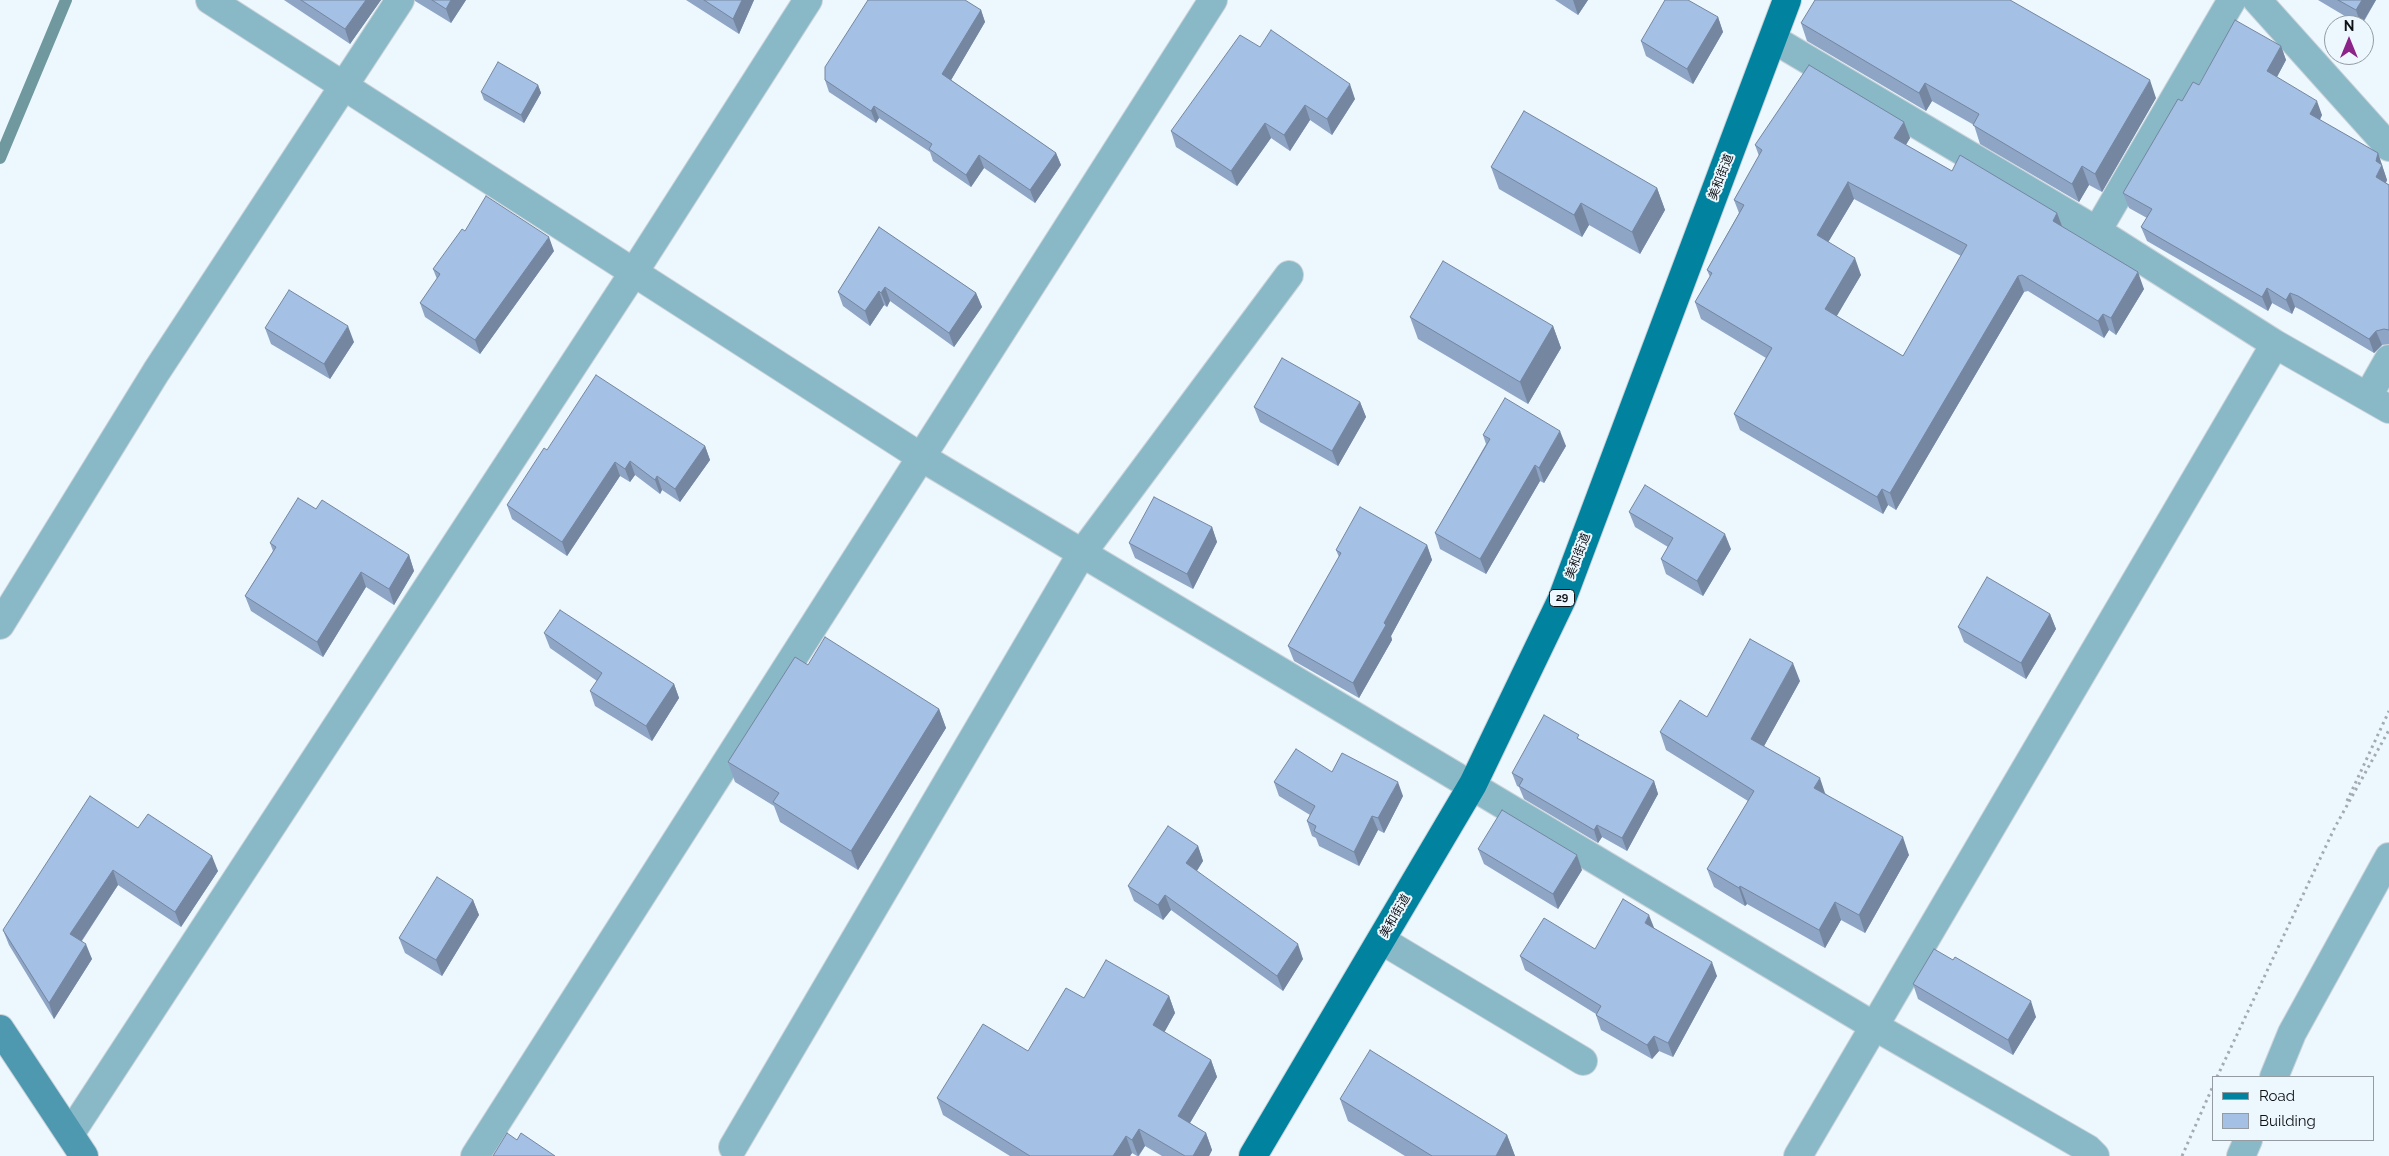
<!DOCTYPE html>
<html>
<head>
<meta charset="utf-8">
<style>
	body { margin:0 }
	#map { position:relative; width:2389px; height:1156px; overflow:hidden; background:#edf7fe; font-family:Raleway,sans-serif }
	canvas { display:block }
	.legend { position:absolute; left:2212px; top:1076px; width:162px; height:65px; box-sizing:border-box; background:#edf7fe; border:1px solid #949ba1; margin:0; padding:6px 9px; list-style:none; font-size:15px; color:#0e1215 }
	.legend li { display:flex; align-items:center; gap:10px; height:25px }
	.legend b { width:25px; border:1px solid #949ba1 }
	.north { position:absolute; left:2324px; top:15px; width:50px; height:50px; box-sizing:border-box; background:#edf7fe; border:1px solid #949ba1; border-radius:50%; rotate:0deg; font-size:14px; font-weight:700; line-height:20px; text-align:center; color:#0e1215 }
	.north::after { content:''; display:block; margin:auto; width:18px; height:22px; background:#8c2388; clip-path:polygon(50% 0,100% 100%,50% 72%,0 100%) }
</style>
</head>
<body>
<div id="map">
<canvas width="2389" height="1156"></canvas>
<ul class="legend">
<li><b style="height:6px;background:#01829e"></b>Road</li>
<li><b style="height:14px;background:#a5c0e5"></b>Building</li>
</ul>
<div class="north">N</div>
</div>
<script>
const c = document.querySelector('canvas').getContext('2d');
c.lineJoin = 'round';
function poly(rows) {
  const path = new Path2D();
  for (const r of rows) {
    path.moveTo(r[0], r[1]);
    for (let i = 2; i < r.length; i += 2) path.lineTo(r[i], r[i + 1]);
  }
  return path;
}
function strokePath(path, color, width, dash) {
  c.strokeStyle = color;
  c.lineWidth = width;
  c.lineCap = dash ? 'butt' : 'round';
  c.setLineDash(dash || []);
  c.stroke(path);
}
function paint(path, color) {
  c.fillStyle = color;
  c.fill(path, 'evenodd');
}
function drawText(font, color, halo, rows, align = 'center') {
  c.font = font + ' Raleway,"Noto Sans JP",sans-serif';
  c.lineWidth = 4;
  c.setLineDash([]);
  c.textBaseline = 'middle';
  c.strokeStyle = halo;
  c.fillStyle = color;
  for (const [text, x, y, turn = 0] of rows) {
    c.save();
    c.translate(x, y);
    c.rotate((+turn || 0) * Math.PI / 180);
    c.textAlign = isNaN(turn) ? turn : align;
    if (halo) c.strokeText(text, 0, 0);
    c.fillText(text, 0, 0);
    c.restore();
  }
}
const stream = poly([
	[0,158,66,0]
]);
const path = poly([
	[2347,801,2389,711],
	[2217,1077,2335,827,2389,730],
	[2182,1156,2213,1086]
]);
const street = poly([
	[210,0,921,457,1874,1026,2088,1149,2095,1156],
	[2257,0,2389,147],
	[1773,39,2097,231,2275,344,1798,1156],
	[2097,231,2232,0],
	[2275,344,2389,409],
	[2368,396,2389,359],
	[0,625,156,372,400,0],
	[1381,940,1583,1061],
	[2274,1077,2292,1033,2389,857],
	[70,1134,634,272,808,0],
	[733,1147,1082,553,1289,275],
	[475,1156,1213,0],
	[2241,1156,2248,1140]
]);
const secondary = poly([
	[0,1029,84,1156]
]);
const primary = poly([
	[1253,1156,1473,784,1562,599,1787,0]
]);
const wall = poly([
	[284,0,381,0,350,44],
	[415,0,466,0,451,23,415,1],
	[686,0,754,0,739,34],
	[1555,0,1588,0,1578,15],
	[2318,0,2376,0,2362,25,2360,25],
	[981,10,985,22,951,80,1056,153,1061,165,1035,203,984,168,971,187,933,161,930,152,879,118,876,123,829,92,825,80],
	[1718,17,1723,32,1693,84,1646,56,1641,41],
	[1801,23,2156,98,2102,192,2089,185,2079,202,1980,144,1974,125,1932,101,1926,111,1807,41],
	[2281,46,2286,60,2277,77,2322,115,2320,120,2378,153,2387,180,2386,183,2389,185,2389,344,2382,345,2374,353,2303,311,2295,307,2292,314,2272,303,2268,311,2147,241,2141,227,2147,218,2129,208,2123,193,2199,85],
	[1260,47,1355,99,1332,135,1310,120,1290,151,1271,138,1237,186,1176,147,1171,131],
	[538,85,541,93,524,123,484,100,481,92],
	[1904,122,1910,138,1906,145,1952,171,2057,213,2062,226,2144,289,2116,335,2109,330,2104,338,2028,291,2024,292,1896,510,1888,505,1883,514,1740,430,1734,414,1766,358,1701,319,1695,302,1710,277,1707,270,1739,213,1734,200,1759,156,1755,145],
	[1854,199,1961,256,1903,356,1836,316,1861,275,1828,242],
	[1491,167,1657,188,1665,210,1640,254,1589,225,1582,237,1499,189],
	[879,227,976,293,982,307,954,347,890,301,887,307,884,305,870,326,843,306,838,292],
	[465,231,554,251,480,354,425,317,420,303,437,279,433,269],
	[1410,317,1553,326,1561,348,1528,404,1418,339],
	[265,328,354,342,330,379,271,344],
	[1360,402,1366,417,1338,466,1260,422,1254,407],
	[1483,435,1566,446,1544,483,1540,481,1486,574,1440,549,1435,533,1486,444],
	[705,446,710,460,680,502,662,490,660,494,635,475,630,482,620,476,567,556,512,519,507,505,547,450],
	[316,509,409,555,414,571,394,605,366,587,323,657,251,611,245,596,273,551,270,543],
	[1629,512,1731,549,1703,596,1666,574,1661,559,1668,547,1635,527],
	[1212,527,1217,542,1193,589,1135,558,1129,543],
	[1427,545,1432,560,1391,636,1392,640,1359,698,1294,661,1288,646,1339,557,1336,550],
	[2050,614,2056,629,2026,679,1964,642,1958,627],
	[544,633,674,684,679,698,652,741,595,706,590,691,597,681,550,648],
	[808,665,939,709,946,728,858,870,780,822,774,806,735,782,728,762],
	[1800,681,1764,746,1826,794,1909,855,1865,933,1841,920,1825,948,1747,904,1745,906,1714,887,1707,869,1748,801,1666,750,1660,732,1707,717],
	[1581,740,1654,781,1658,794,1627,851,1602,837,1598,843,1524,799,1519,787,1517,786,1512,773],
	[1332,772,1403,796,1384,833,1378,830,1359,866,1319,846,1316,838,1312,836,1307,821,1310,815,1279,796,1274,782],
	[138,828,218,871,181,927,118,885,82,941,92,959,54,1019,9,945,3,930],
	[1198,846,1203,861,1197,871,1303,959,1283,991,1171,910,1163,920,1134,901,1128,886],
	[1478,849,1582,870,1558,909,1484,864],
	[473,900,479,915,442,976,405,953,399,938],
	[1654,928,1717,976,1673,1057,1659,1051,1652,1059,1601,1030,1596,1015,1596,1014,1525,970,1520,956,1595,949],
	[1953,960,2036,1017,2013,1055,1918,999,1913,984],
	[1169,996,1175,1013,1164,1032,1211,1060,1217,1077,1190,1123,1206,1133,1212,1150,1209,1156,1162,1156,1145,1146,1139,1156,1137,1156,1132,1153,1130,1156,1010,1156,943,1115,937,1098,1028,1051,1084,998],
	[1340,1099,1507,1135,1515,1156,1405,1156,1348,1121]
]);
const shadedWall = poly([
	[366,0,381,0,350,44,345,29],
	[451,0,466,0,451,23,446,9],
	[742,0,754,0,739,34,733,19],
	[1573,0,1588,0,1578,15],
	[2362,0,2376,0,2361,25,2356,10],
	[981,10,985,22,947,87,942,74],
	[1718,17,1723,32,1693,84,1687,69],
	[2281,46,2286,60,2272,86,2267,71],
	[2150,80,2156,98,2102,192,2095,174],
	[1925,83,1932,101,1926,111,1919,93],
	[1350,84,1355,99,1332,135,1327,119],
	[538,85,541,93,524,123,521,115],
	[2317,101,2322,115,2315,128,2310,114],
	[1305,105,1310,120,1290,151,1284,135],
	[874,106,879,118,876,123,871,111],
	[1904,122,1910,138,1900,154,1894,138],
	[1265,123,1271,138,1237,186,1231,171],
	[1056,153,1061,165,1035,203,1030,190],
	[2378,153,2387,180,2381,192,2376,177,2376,161],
	[979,155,984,168,971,187,966,175],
	[2082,166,2089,185,2079,202,2072,184],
	[1848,182,1854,199,1823,251,1817,235],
	[1657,188,1665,210,1640,254,1632,232],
	[1581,203,1589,225,1582,237,1574,215],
	[2057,213,2063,229,2053,221],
	[549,237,554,251,480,354,475,340],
	[1855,258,1861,275,1831,326,1825,309],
	[2138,272,2144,289,2116,335,2111,318],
	[2018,276,2024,292,1896,510,1890,493],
	[885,287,890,301,887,307,881,293],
	[2267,288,2272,303,2268,311,2262,297],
	[879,291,884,305,870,326,865,311],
	[976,293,982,307,954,347,949,333],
	[2290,293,2295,307,2292,314,2286,300],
	[2103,314,2109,330,2104,338,2098,321],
	[348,326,354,342,330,379,324,364],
	[1553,326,1561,348,1528,404,1520,382],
	[2376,331,2382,345,2374,353,2369,339],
	[1360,402,1366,417,1338,466,1332,451],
	[1560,431,1566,446,1544,483,1539,468],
	[705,446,710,460,680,502,675,489],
	[630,461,635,475,630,482,625,469],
	[615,462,620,476,567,556,562,542],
	[1535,465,1540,481,1486,574,1480,559],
	[657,476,662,490,660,494,655,480],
	[1882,489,1888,505,1883,514,1877,497],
	[1212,527,1217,542,1193,589,1187,574],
	[1725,534,1731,549,1703,596,1697,581],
	[1427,545,1432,560,1391,636,1392,640,1359,698,1353,683,1384,623],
	[409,555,414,571,394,605,389,589],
	[361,572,366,587,323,657,317,642],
	[2050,614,2056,629,2026,679,2021,663],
	[1793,663,1800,681,1758,757,1751,739],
	[674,684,679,698,652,741,646,726],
	[939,709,946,728,858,870,851,851],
	[1820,778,1826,796,1814,788],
	[1654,781,1658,794,1627,851,1622,838],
	[1398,782,1403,796,1384,833,1378,818],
	[1372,816,1378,830,1359,866,1354,852],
	[1597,825,1602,837,1598,843,1594,830],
	[1903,837,1909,855,1865,933,1859,915],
	[1198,846,1203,861,1192,878,1186,863],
	[1577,855,1582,870,1558,909,1553,894],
	[212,856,218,871,181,927,175,912],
	[113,870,118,885,76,949,70,934],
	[1740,886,1747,904,1745,906,1739,888],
	[1165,895,1171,910,1163,920,1158,905],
	[473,900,479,915,442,976,436,960],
	[1835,902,1841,920,1825,948,1819,930],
	[1649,915,1655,930,1645,923],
	[86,944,92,959,54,1019,49,1003],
	[1298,944,1303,959,1283,991,1277,976],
	[1712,962,1717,976,1673,1057,1668,1043],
	[1169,996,1175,1013,1159,1042,1153,1025],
	[2031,1001,2036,1017,2013,1055,2008,1040],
	[1654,1036,1659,1051,1652,1059,1647,1045],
	[1211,1060,1217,1077,1184,1133,1178,1116],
	[1139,1129,1145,1146,1138,1156,1132,1140],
	[1206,1133,1212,1150,1209,1156,1193,1156],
	[1507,1135,1515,1156,1496,1156],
	[1126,1136,1132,1153,1130,1156,1113,1156]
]);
const building = poly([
	[301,0,366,0,345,29,301,0],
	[432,0,451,0,446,9,432,0],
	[704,0,742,0,733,19,704,0],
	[868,0,965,0,981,10,942,74,1056,153,1030,190,979,155,966,175,929,149,932,144,874,106,871,111,825,80,825,67,868,0],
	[1665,0,1688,0,1718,17,1687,69,1641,41,1665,0],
	[1815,0,2010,0,2150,80,2095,174,2082,166,2072,184,1973,125,1979,114,1925,83,1919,93,1801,23,1815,0],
	[2338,0,2362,0,2356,10,2338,0],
	[2235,20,2281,46,2267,71,2317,101,2310,114,2378,153,2376,161,2382,165,2376,177,2389,185,2389,330,2384,329,2376,331,2369,339,2298,296,2290,293,2286,300,2267,288,2262,297,2141,227,2152,209,2123,193,2178,99,2182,101,2193,82,2199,85,2235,20],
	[1271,30,1350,84,1327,119,1305,105,1284,135,1265,123,1231,171,1171,131,1240,35,1260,47,1271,30],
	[498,62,538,85,521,115,481,92,498,62],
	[1809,65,1904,122,1894,138,1952,171,1960,155,2057,213,2053,221,2138,272,2111,318,2103,314,2098,321,2022,275,2018,276,1890,493,1882,489,1877,497,1734,414,1772,348,1695,302,1712,273,1707,270,1744,205,1734,200,1762,150,1755,145,1809,65],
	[1848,182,1967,245,1903,356,1825,309,1855,258,1817,235,1848,182],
	[1524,111,1657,188,1632,232,1581,203,1574,215,1491,167,1524,111],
	[486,196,549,237,475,340,420,303,440,274,433,269,462,229,465,231,486,196],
	[879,227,976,293,949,333,885,287,881,293,879,291,865,311,838,292,879,227],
	[1443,261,1553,326,1520,382,1410,317,1443,261],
	[289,290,348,326,324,364,265,328,289,290],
	[1282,358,1360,402,1332,451,1254,407,1282,358],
	[596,375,705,446,675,489,657,476,655,480,630,461,625,469,615,462,562,542,507,505,544,448,547,450,596,375],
	[1505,398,1560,431,1539,468,1535,465,1480,559,1435,533,1490,439,1483,435,1505,398],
	[1645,485,1725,534,1697,581,1661,559,1673,538,1629,512,1645,485],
	[1154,497,1212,527,1187,574,1129,543,1154,497],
	[298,498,316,509,322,500,409,555,389,589,361,572,317,642,245,596,276,547,270,543,298,498],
	[1360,507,1427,545,1384,623,1386,625,1353,683,1288,646,1341,553,1336,550,1360,507],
	[1987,577,2050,614,2021,663,1958,627,1987,577],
	[560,610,674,684,646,726,590,691,602,673,544,633,560,610],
	[825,637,939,709,851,851,773,802,779,793,728,762,795,657,808,665,825,637],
	[1750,639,1793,663,1751,739,1820,778,1814,788,1903,837,1859,915,1835,902,1819,930,1740,886,1739,888,1707,869,1754,791,1660,732,1680,700,1707,717,1750,639],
	[1544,715,1579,735,1577,738,1654,781,1622,838,1597,825,1594,830,1519,786,1523,779,1512,773,1544,715],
	[1296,749,1332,772,1342,753,1398,782,1378,818,1372,816,1354,852,1314,831,1316,826,1307,821,1315,806,1274,782,1296,749],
	[90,796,138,828,148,814,212,856,175,912,113,870,70,934,86,944,49,1003,3,930,90,796],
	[1502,810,1577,855,1553,894,1478,849,1502,810],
	[1168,826,1198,846,1186,863,1298,944,1277,976,1165,895,1158,905,1128,886,1168,826],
	[437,877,473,900,436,960,399,938,437,877],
	[1623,899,1649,915,1645,923,1712,962,1668,1043,1654,1036,1647,1045,1596,1015,1601,1006,1520,956,1544,918,1595,949,1623,899],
	[1934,949,1953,960,1955,957,2031,1001,2008,1040,1913,984,1934,949],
	[1106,960,1169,996,1153,1025,1211,1060,1178,1116,1206,1133,1193,1156,1185,1156,1139,1129,1132,1140,1126,1136,1113,1156,1030,1156,937,1098,983,1024,1028,1051,1066,988,1084,998,1106,960],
	[1370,1050,1507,1135,1496,1156,1432,1156,1340,1099,1370,1050],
	[507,1133,517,1140,521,1133,555,1156,493,1156,507,1133]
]);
const shields = [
	[1562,598,25]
];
const shieldNames = [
	["29",1562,598]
];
const streetNames = [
	["美和街道",1721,177,-69],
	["美和街道",1578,556,-69],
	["美和街道",1395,916,-60]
];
strokePath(stream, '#6f999e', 12);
strokePath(street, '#c9d2d9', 30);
strokePath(secondary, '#c9d2d9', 30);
strokePath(primary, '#c9d2d9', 30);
strokePath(path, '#a3abb0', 3, [2.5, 4]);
strokePath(street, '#89b8c7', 28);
strokePath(secondary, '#4e99b0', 28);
strokePath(primary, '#01829e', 28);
paint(wall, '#8ea5c5');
paint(shadedWall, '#7486a0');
paint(building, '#a5c0e5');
strokePath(building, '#7486a0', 1);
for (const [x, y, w] of shields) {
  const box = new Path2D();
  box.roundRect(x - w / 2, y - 8.5, w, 17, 4);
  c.fillStyle = '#edf7fe';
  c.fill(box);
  strokePath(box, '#0e1215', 1);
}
drawText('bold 11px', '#0e1215', null, shieldNames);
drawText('12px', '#0e1215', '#edf7fe', streetNames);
</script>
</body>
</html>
